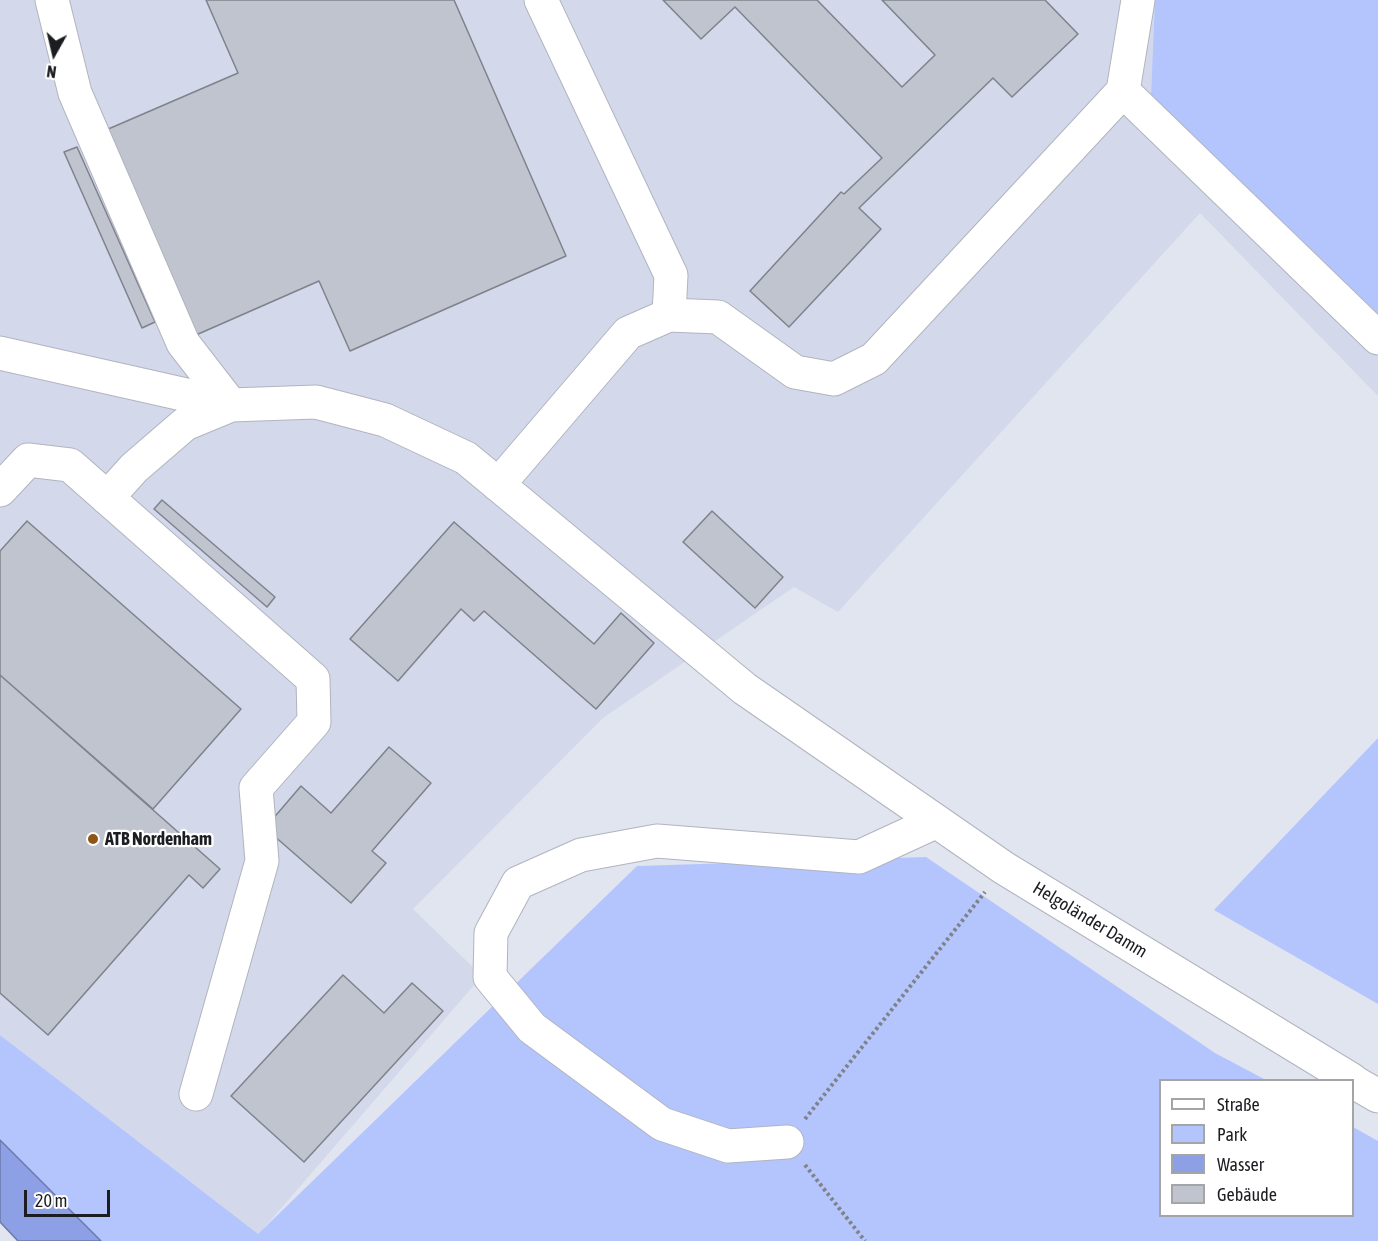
<!DOCTYPE html>
<html>
<head>
<meta charset="utf-8">
<style>
	body { margin:0 }
	#map { position:relative; width:1378px; height:1241px; overflow:hidden; background:#e1e5f0; font-family:"Asap Condensed",sans-serif }
	canvas { display:block }
	.legend { position:absolute; left:1159px; top:1079px; width:195px; height:138px; box-sizing:border-box; background:#fff; border:2px solid #a4a5a6; margin:0; padding:8px 10px; list-style:none; font-size:18px; color:#1b1d21 }
	.legend li { display:flex; align-items:center; gap:12px; height:30px }
	.legend b { width:30px; border:2px solid #a4a5a6 }
	.north { position:absolute; left:24px; top:24px; width:60px; height:60px; -webkit-text-stroke:4px #fff; paint-order:stroke; rotate:188deg; font-size:16px; font-weight:700; line-height:24px; text-align:center; color:#1b1d21 }
	.north::after { content:''; display:block; margin:auto; width:21px; height:27px; background:#1b1d21; clip-path:polygon(50% 0,100% 100%,50% 72%,0 100%) }
	.scale { position:absolute; left:24px; top:1190px; width:86px; height:27px; box-sizing:border-box; border:3px solid #1b1d21; border-top:0; padding-left:8px; font-size:18px; line-height:21px; white-space:nowrap; color:#1b1d21; -webkit-text-stroke:4px #fff; paint-order:stroke }
</style>
</head>
<body>
<div id="map">
<canvas width="1378" height="1241"></canvas>
<ul class="legend">
<li><b style="height:8px;background:#fff"></b>Straße</li>
<li><b style="height:16px;background:#b4c5fd"></b>Park</li>
<li><b style="height:16px;background:#8da0e5"></b>Wasser</li>
<li><b style="height:16px;background:#c0c4cf"></b>Gebäude</li>
</ul>
<div class="north">N</div>
<div class="scale">20 m</div>
</div>
<script>
const c = document.querySelector('canvas').getContext('2d');
c.lineJoin = 'round';
function paint(path, color) {
  c.fillStyle = color;
  c.fill(path, 'evenodd');
}
function poly(rows) {
  const path = new Path2D();
  for (const r of rows) {
    path.moveTo(r[0], r[1]);
    for (let i = 2; i < r.length; i += 2) path.lineTo(r[i], r[i + 1]);
  }
  return path;
}
function strokePath(path, color, width, dash) {
  c.strokeStyle = color;
  c.lineWidth = width;
  c.lineCap = dash ? 'butt' : 'round';
  c.setLineDash(dash || []);
  c.stroke(path);
}
function drawText(font, color, halo, rows, align = 'center') {
  c.font = font + ' "Asap Condensed",sans-serif';
  c.lineWidth = 4.5;
  c.setLineDash([]);
  c.textBaseline = 'middle';
  c.strokeStyle = halo;
  c.fillStyle = color;
  for (const [text, x, y, turn = 0] of rows) {
    c.save();
    c.translate(x, y);
    c.rotate((+turn || 0) * Math.PI / 180);
    c.textAlign = isNaN(turn) ? turn : align;
    if (halo) c.strokeText(text, 0, 0);
    c.fillText(text, 0, 0);
    c.restore();
  }
}
const built = poly([
	[0,0,1378,0,1378,396,1200,213,838,612,794,587,603,718,413,909,482,976,258,1235,0,1035]
]);
const green = poly([
	[1155,0,1378,0,1378,323,1151,98],
	[1378,738,1378,1004,1214,910],
	[926,857,1215,1053,1266,1080,1160,1080,1160,1216,1352,1216,1353,1127,1378,1141,1378,1241,101,1241,0,1140,0,1035,258,1234,637,866]
]);
const water = poly([
	[0,1140,101,1241,18,1241,0,1222,0,1140]
]);
const building = poly([
	[206,0,454,0,566,256,350,351,319,281,196,335,106,130,238,73,206,0],
	[663,0,817,0,902,87,935,55,882,0,1045,0,1078,34,1012,97,993,78,859,208,881,229,789,327,750,291,841,192,844,194,882,158,735,7,701,39,663,0],
	[77,147,155,322,142,328,64,152,77,147],
	[162,500,275,597,267,607,154,509,162,500],
	[712,511,783,577,755,608,683,542,712,511],
	[27,521,241,709,153,809,0,675,0,551,27,521],
	[454,522,594,644,621,613,654,643,596,709,484,611,474,621,461,609,398,681,350,639,454,522],
	[0,675,220,869,203,888,189,875,48,1035,0,993,0,675],
	[389,747,431,783,372,851,386,863,351,903,265,828,301,786,331,813,389,747],
	[343,975,384,1013,412,983,443,1011,304,1162,231,1096,343,975]
]);
const path = poly([
	[805,1119,985,892],
	[805,1165,865,1241]
]);
const minor = poly([
	[52,0,75,93,183,343,231,405,185,424,134,468,107,498],
	[541,0,671,275,669,315],
	[1138,0,1123,91,1378,338],
	[0,353,231,405,316,402,385,420,466,458,745,689,1004,868,1352,1080],
	[498,485,628,333,669,315,718,317,795,372,834,379,874,359,1123,91],
	[0,490,28,460,70,465,313,679,314,722,256,788,262,861,196,1094],
	[1352,1081,1378,1096],
	[787,1142,728,1146,662,1124,532,1028,490,977,491,933,518,883,581,855,657,841,859,857,935,822]
]);
const markers = [
	[93,839,6,"#905414"]
];
const poiNames = [
	["ATB Nordenham",105,839]
];
const streetNames = [
	["Helgoländer Damm",1090,920,31]
];
paint(built, '#d3d9eb');
paint(green, '#b4c5fd');
paint(water, '#8da0e5');
strokePath(water, '#6b79aa', 1.5);
paint(building, '#c0c4cf');
strokePath(building, '#7f828c', 1.5);
strokePath(minor, '#b1b4bf', 35);
strokePath(path, '#7f828a', 4, [3, 3]);
strokePath(minor, '#fff', 33);
for (const [x, y, r, color] of markers) {
  const dot = new Path2D();
  dot.arc(x, y, r, 0, 2 * Math.PI);
  c.fillStyle = color;
  c.fill(dot);
  strokePath(dot, '#fff', 2);
}
drawText('bold 18px', '#1b1d21', '#fff', poiNames, 'left');
drawText('18px', '#1b1d21', '#fff', streetNames);
</script>
</body>
</html>
